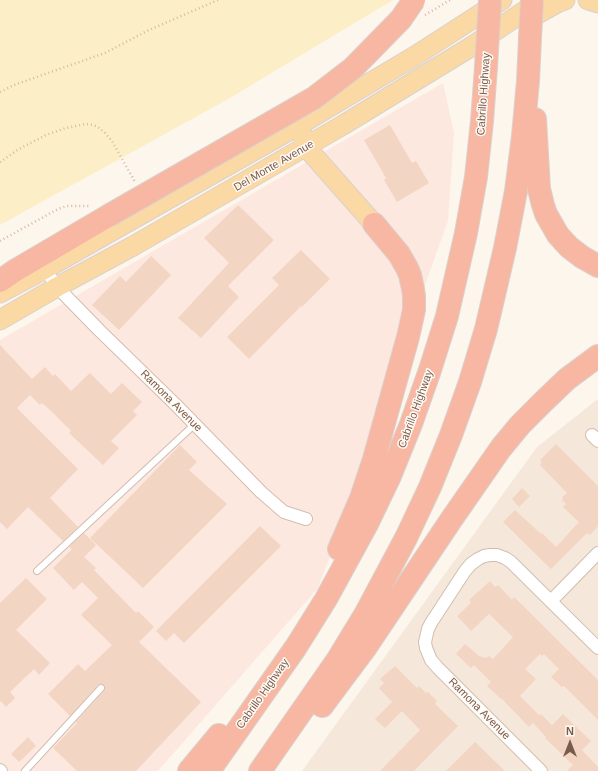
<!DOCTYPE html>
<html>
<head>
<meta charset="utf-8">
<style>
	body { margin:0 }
	#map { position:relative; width:598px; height:771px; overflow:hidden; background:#fdf6ec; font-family:Arial,sans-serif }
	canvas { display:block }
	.north { position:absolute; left:550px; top:723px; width:40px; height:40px; -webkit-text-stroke:3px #fffaf3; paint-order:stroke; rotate:0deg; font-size:11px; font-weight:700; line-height:16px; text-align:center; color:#7a5c4d }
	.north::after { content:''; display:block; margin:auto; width:14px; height:18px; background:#7a5c4d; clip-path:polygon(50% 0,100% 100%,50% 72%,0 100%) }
</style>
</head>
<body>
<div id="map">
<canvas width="598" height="771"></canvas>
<div class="north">N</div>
</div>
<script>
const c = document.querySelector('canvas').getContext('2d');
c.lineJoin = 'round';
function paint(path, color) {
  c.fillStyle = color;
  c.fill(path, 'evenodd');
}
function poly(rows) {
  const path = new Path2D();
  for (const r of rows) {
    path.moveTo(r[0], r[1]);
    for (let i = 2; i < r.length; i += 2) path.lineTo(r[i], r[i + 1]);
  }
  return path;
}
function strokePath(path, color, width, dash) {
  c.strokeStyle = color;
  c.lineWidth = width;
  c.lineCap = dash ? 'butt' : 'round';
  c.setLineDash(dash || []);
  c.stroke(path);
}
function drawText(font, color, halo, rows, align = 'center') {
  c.font = font + ' Arial,sans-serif';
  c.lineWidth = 3;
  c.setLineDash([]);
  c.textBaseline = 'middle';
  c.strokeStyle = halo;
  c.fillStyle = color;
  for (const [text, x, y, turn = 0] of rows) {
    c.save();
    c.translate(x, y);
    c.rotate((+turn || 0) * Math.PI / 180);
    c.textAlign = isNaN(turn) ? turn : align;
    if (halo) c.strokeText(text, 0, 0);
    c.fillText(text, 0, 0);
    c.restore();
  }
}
const residential = poly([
	[598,399,598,771,302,771,537,447]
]);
const commercial = poly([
	[443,83,454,133,448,221,378,416,347,512,318,588,158,771,1,771,0,770,0,340]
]);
const sand = poly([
	[0,0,393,0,230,98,0,225]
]);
const building = poly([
	[390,125,412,163,416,161,429,183,397,202,384,180,386,178,364,140],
	[238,205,274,240,228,286,239,297,201,338,178,318,229,263,204,238],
	[301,250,330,279,302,307,301,306,249,359,227,337,279,285,272,278],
	[151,256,171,275,119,330,92,305,120,276,126,282],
	[0,345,32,379,45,367,53,376,55,374,71,391,90,373,111,394,122,383,142,402,133,411,137,415,111,441,119,448,103,465,69,433,71,431,51,411,42,403,40,405,30,395,17,408,78,469,50,498,78,527,63,541,28,507,7,529,0,522],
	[556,444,598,486,598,526,590,535,587,533,551,569,503,522,515,510,541,534,542,533,556,547,579,522,563,507,566,504,562,500,563,498,562,497,567,493,540,465,542,462,540,460],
	[180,445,197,462,189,470,227,504,143,588,90,538],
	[522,488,530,496,519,507,512,499],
	[260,526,281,546,184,643,174,633,166,641,156,631],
	[84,533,96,545,84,557,96,568,94,570,136,613,138,611,154,627,139,642,201,702,136,771,77,771,53,748,77,723,76,722,104,691,105,687,102,684,98,685,70,716,48,694,78,664,85,671,112,645,81,615,98,598,82,582,74,590,53,568,72,549,69,547],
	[26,578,47,599,16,630,50,663,39,675,34,669,10,692,15,698,6,707,1,701,0,702,0,603],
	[490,581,495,587,498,585,512,600,514,597,598,680,598,720,564,686,562,687,551,677,559,669,544,654,542,656,540,654,525,669,536,679,520,696,539,715,541,714,552,725,563,714,591,741,582,750,598,767,598,771,567,771,573,765,545,738,546,737,533,723,529,727,502,699,501,699,487,686,491,682,474,665,471,668,456,654,465,644,480,657,481,656,484,658,485,657,486,658,489,656,493,659,513,637,489,614,471,631,457,616,471,603,469,600],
	[395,666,417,688,419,686,426,693,428,692,437,701,435,704,458,726,414,771,380,771,420,730,402,711,385,728,375,719,392,702,379,688,384,683,380,679],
	[28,737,36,746,19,762,11,754],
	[475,742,505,771,446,771]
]);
const path = poly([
	[425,15,450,0],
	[0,92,14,85,105,53,147,31,218,0],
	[0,162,19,149,46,135,66,128,86,124,93,125,98,127,105,133,112,141,135,182],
	[0,241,58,209,67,206,91,206]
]);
const lane = poly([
	[37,571,195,424],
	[25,771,101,688]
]);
const street = poly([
	[45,269,57,287,99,330,176,405,261,492,284,512,306,519],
	[592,435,598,441],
	[551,601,598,553],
	[0,770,1,771],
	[541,771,438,668,431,660,426,648,425,642,428,629,431,623,465,571,471,564,478,559,484,556,490,555,497,555,505,558,511,562,598,648]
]);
const primary = poly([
	[588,0,598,3],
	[532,17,557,3,565,0],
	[303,136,306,147,374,224],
	[0,293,45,269,299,125,415,56,502,0],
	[0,320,57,287,133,246,343,125,474,45,541,0]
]);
const highway = poly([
	[535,119,539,189,543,205,546,214,558,235,569,247,582,257,598,266],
	[0,281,16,270,108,216],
	[339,549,361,498,374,459,408,337,414,310,414,296,413,289,410,275,407,268,399,254,374,224],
	[322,706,366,647,451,520,501,448,520,425,544,401,567,379,598,356],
	[189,771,219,735],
	[209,771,296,647,326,599,367,524,390,476,411,424,430,370,447,316,466,233,476,177,482,121,486,67],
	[260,771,338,659,366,613,406,538,430,487,451,435,470,382,486,329,505,248,516,191,523,136,528,81,530,38]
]);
const highwayBridge = poly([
	[530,38,532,0],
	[486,67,490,0],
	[108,216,314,98,353,68,401,19,414,0]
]);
const streetNames = [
	["Cabrillo Highway",484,94,-86],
	["Del Monte Avenue",274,166,-30],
	["Ramona Avenue",171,401,45],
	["Cabrillo Highway",416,409,-70],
	["Cabrillo Highway",263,694,-55],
	["Ramona Avenue",479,709,45]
];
paint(residential, '#f5e8da');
paint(commercial, '#fde8e0');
paint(sand, '#fcefc7');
paint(building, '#f3d5c3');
strokePath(lane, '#d1beb0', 8);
strokePath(street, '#d1beb0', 14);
strokePath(primary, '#dad1cd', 21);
strokePath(highway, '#dad1cd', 24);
strokePath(path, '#d9b8a5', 2.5, [1, 3]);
strokePath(lane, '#fff', 6);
strokePath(street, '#fff', 12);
strokePath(primary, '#fbd9a5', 19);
strokePath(highway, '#f7b7a3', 22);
strokePath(highwayBridge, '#dad1cd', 24, []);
strokePath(highwayBridge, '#f7b7a3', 22);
drawText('11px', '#7a5c4d', '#fffaf3', streetNames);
</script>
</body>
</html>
